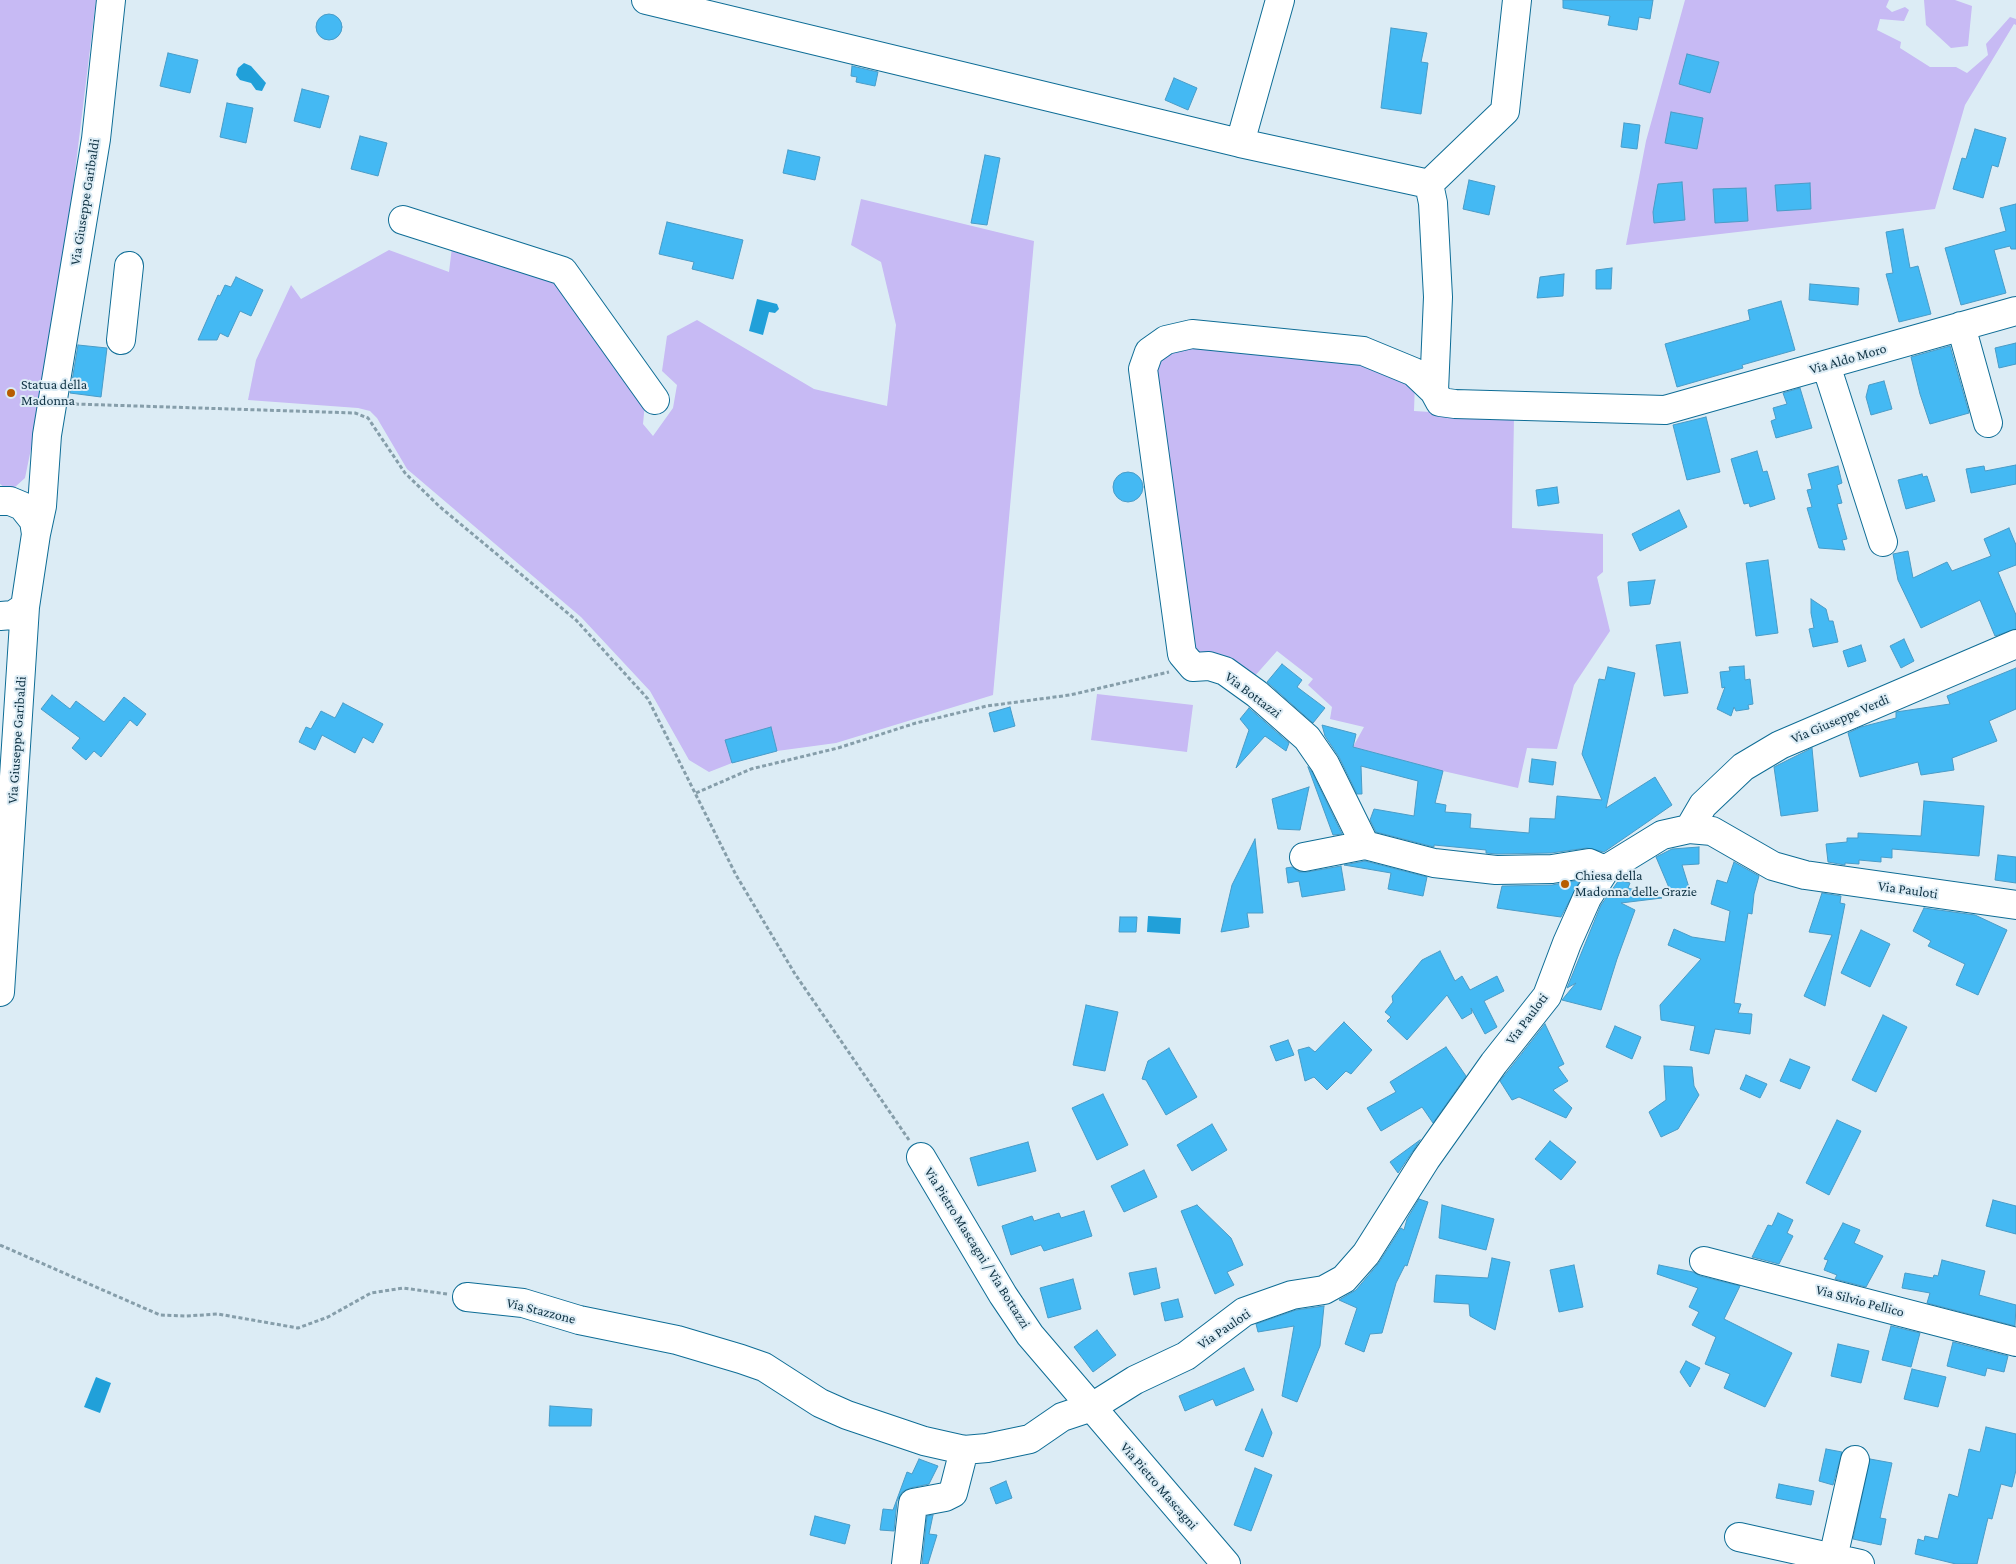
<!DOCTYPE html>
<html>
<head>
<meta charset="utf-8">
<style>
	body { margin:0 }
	canvas { display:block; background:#dcecf5 }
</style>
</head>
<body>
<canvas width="2016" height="1564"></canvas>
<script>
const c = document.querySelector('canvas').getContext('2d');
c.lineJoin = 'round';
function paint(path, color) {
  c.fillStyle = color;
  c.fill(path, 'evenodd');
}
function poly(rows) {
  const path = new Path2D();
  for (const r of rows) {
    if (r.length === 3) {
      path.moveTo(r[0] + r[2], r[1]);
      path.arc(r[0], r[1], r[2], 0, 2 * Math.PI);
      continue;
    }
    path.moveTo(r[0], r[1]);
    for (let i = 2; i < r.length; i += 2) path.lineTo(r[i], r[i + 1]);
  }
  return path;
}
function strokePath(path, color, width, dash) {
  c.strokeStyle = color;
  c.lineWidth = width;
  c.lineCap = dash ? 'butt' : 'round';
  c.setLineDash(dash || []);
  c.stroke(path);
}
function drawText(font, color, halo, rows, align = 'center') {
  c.font = font + ' "Crimson Pro",serif';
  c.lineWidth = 4;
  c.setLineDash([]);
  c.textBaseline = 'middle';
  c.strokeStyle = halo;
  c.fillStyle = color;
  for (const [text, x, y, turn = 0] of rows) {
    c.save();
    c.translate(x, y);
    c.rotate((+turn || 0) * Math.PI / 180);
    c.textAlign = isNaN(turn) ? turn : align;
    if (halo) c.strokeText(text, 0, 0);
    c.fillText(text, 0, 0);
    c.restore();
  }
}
const green = poly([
	[0,0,96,0,56,327,25,478,15,487,5,488,0,484],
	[1685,0,1889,0,1886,7,1892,12,1905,7,1909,10,1904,21,1880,19,1877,30,1901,42,1900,48,1930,67,1956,67,1967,73,1988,55,1986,44,2010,17,2016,19,2016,25,2014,24,1965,105,1935,209,1626,245,1646,141],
	[1924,0,1955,0,1972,6,1968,46,1951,48,1926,25],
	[861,199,1034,241,993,695,836,743,777,751,732,763,709,772,689,760,650,691,581,617,407,469,377,418,370,411,358,408,248,400,256,360,291,285,301,299,389,250,449,272,452,247,562,283,645,403,643,424,653,436,673,408,677,385,662,371,667,336,697,320,814,389,887,406,896,325,881,262,851,245],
	[1187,342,1360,358,1415,383,1414,411,1514,417,1512,528,1603,534,1603,572,1597,577,1610,631,1574,685,1557,749,1527,748,1518,788,1443,771,1353,747,1364,727,1330,719,1332,707,1308,685,1313,679,1277,651,1253,678,1200,654,1188,636,1152,368,1158,357],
	[1097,694,1193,705,1187,752,1091,740]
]);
const water = poly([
	[244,63,251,66,266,83,262,91,256,90,251,83,240,80,236,75,238,68],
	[757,299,777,304,779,309,775,313,769,312,763,335,749,331],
	[1148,916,1181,918,1180,934,1147,932],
	[96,1377,111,1383,100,1413,84,1407]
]);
const building = poly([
	[1563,0,1653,0,1650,19,1639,17,1637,30,1608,25,1610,16,1563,8,1563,0],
	[329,27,13],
	[1391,28,1427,33,1421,62,1428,63,1421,114,1381,108,1391,28],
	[168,53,198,60,190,93,160,86,168,53],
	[1687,54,1719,62,1710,93,1679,84,1687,54],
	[852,66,878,72,875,86,856,82,857,77,851,76,852,66],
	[1174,78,1197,88,1188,110,1165,100,1174,78],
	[302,89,329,96,320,128,294,121,302,89],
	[227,103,253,108,246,143,220,137,227,103],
	[1671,112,1703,118,1697,149,1665,143,1671,112],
	[1624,123,1640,125,1637,149,1621,147,1624,123],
	[1975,129,2006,138,1998,167,1992,165,1983,198,1953,189,1962,158,1966,159,1975,129],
	[360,136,387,143,378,176,351,169,360,136],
	[788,150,820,157,815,180,783,173,788,150],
	[985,155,1000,158,987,225,971,223,985,155],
	[1469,180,1495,186,1489,215,1463,209,1469,180],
	[1682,182,1685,220,1654,223,1653,212,1658,184,1682,182],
	[1810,183,1811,209,1777,211,1775,185,1810,183],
	[1746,188,1748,221,1715,223,1713,189,1746,188],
	[2016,204,2016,249,2011,249,2010,246,1994,250,2006,293,1961,305,1945,248,2006,231,2000,208,2016,204],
	[667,222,743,240,733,279,692,269,694,262,659,254,667,222],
	[1903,229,1910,268,1918,266,1931,314,1899,322,1886,274,1893,273,1886,232,1903,229],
	[1612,268,1611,289,1596,289,1596,270,1612,268],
	[1564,274,1563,296,1537,298,1540,277,1564,274],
	[236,277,263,290,251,316,240,311,228,337,220,333,217,340,198,340,218,295,220,296,225,285,231,287,236,277],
	[1810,284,1859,288,1858,305,1809,300,1810,284],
	[1781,301,1795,350,1742,365,1743,368,1677,387,1665,344,1750,320,1748,310,1781,301],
	[2016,343,2016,364,1999,368,1995,348,2016,343],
	[78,345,107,348,101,397,70,393,78,345],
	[1950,346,1969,413,1930,424,1920,394,1911,357,1950,346],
	[1884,381,1892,409,1871,415,1866,397,1869,385,1884,381],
	[1800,388,1812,428,1776,438,1771,421,1776,419,1773,408,1787,404,1783,393,1800,388],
	[1706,417,1720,472,1687,480,1673,425,1706,417],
	[1757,451,1763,472,1767,471,1775,499,1750,507,1749,503,1744,504,1731,459,1757,451],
	[2016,465,2016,484,1971,493,1966,469,1984,466,1985,471,2016,465],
	[1838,466,1842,483,1837,485,1842,503,1837,504,1847,539,1842,540,1845,550,1819,548,1807,508,1812,507,1807,490,1812,489,1808,474,1838,466],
	[1128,487,15],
	[1922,474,1923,477,1927,476,1935,501,1906,509,1898,480,1922,474],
	[1557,487,1559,503,1538,506,1536,490,1557,487],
	[1679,510,1687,527,1640,551,1632,534,1679,510],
	[2009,528,2016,545,2016,565,1998,572,2016,615,2016,629,1995,636,1980,600,1921,628,1898,580,1893,554,1908,551,1913,578,1947,562,1952,571,1991,556,1984,539,2009,528],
	[1768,560,1778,633,1756,636,1746,563,1768,560],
	[1655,580,1650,604,1630,606,1628,582,1655,580],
	[1811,599,1826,609,1829,621,1833,621,1838,642,1813,647,1809,629,1814,628,1811,613,1811,599],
	[1904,639,1914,661,1901,668,1890,646,1904,639],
	[1680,642,1688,693,1664,696,1656,645,1680,642],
	[1861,645,1866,661,1848,667,1843,651,1861,645],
	[1282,664,1302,680,1297,687,1325,708,1313,723,1267,682,1282,664],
	[1744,666,1745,680,1750,679,1753,704,1748,705,1749,709,1736,711,1734,707,1731,716,1717,709,1725,687,1722,688,1720,672,1730,671,1729,667,1744,666],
	[1608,667,1635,673,1606,808,1655,777,1672,805,1604,852,1587,848,1551,853,1497,854,1486,853,1486,850,1434,845,1434,847,1376,832,1370,820,1374,809,1414,816,1418,781,1361,766,1362,794,1357,794,1339,757,1325,736,1322,725,1356,734,1353,747,1443,771,1435,803,1446,805,1445,812,1471,814,1470,828,1529,833,1530,818,1555,819,1557,796,1602,800,1582,754,1599,679,1605,680,1608,667],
	[2016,668,2016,709,1989,721,1997,741,1952,758,1954,770,1921,775,1918,762,1860,777,1848,733,1861,727,1896,718,1896,712,1950,704,1947,696,2016,668],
	[52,695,70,709,76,701,104,722,124,697,146,714,137,726,130,720,101,757,94,751,86,760,72,748,80,738,41,709,52,695],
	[343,703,383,724,373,743,363,737,355,753,322,735,315,750,299,742,306,727,311,729,321,711,335,718,343,703],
	[1010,707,1015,726,994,732,989,713,1010,707],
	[1249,708,1289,743,1286,751,1265,736,1236,768,1249,730,1240,719,1249,708],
	[771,727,777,751,732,763,725,740,771,727],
	[1812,748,1818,811,1781,816,1774,767,1812,748],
	[1532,759,1556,762,1553,785,1529,782,1532,759],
	[1308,767,1312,772,1342,834,1333,835,1308,767],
	[1309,787,1300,830,1278,829,1272,799,1309,787],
	[1924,801,1984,806,1979,856,1892,849,1892,858,1881,857,1881,862,1859,860,1859,864,1845,863,1845,865,1828,862,1826,844,1847,842,1847,838,1858,838,1858,833,1921,836,1924,801],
	[1255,839,1263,913,1247,913,1249,927,1221,932,1232,885,1255,839],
	[1699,847,1699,864,1682,865,1691,894,1673,897,1656,857,1672,849,1699,847],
	[1998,855,2016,857,2016,883,1995,880,1998,855],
	[1365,861,1427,877,1423,896,1388,889,1391,873,1344,865,1365,861],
	[1734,862,1759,876,1754,894,1752,914,1748,913,1734,1003,1741,1004,1738,1013,1752,1014,1750,1034,1715,1029,1709,1054,1690,1050,1695,1026,1661,1020,1660,1005,1701,959,1668,945,1674,929,1692,937,1725,942,1730,911,1711,904,1717,880,1727,883,1734,862],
	[1341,866,1345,890,1302,897,1299,881,1288,883,1286,868,1292,867,1299,872,1307,872,1341,866],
	[1580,880,1561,917,1497,908,1502,886,1552,885,1580,880],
	[1619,880,1630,883,1628,888,1662,898,1621,903,1635,910,1617,959,1601,1010,1562,1000,1576,983,1567,988,1601,905,1619,880],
	[1822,893,1841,896,1840,903,1845,904,1825,1006,1804,996,1832,935,1809,932,1822,893],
	[1924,908,1975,915,2007,930,1978,995,1956,985,1965,964,1928,946,1931,941,1913,931,1924,908],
	[1120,917,1137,917,1136,932,1119,932,1120,917],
	[1861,930,1890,944,1870,987,1841,973,1861,930],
	[1440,951,1455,981,1462,976,1470,990,1497,976,1504,991,1484,1001,1497,1027,1485,1034,1471,1008,1472,1013,1462,1019,1447,995,1407,1040,1387,1021,1391,1017,1385,1012,1393,1002,1392,996,1422,960,1440,951],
	[1086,1005,1118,1012,1105,1071,1073,1065,1086,1005],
	[1883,1015,1907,1027,1876,1092,1852,1080,1883,1015],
	[1344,1022,1372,1050,1351,1074,1346,1071,1327,1090,1314,1077,1305,1081,1298,1050,1309,1047,1315,1052,1344,1022],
	[1545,1024,1564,1064,1558,1067,1568,1081,1553,1090,1572,1108,1566,1118,1519,1097,1512,1100,1500,1081,1545,1024],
	[1615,1026,1641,1037,1632,1059,1606,1047,1615,1026],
	[1288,1040,1294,1055,1276,1061,1270,1046,1288,1040],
	[1446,1047,1466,1076,1433,1123,1422,1107,1381,1131,1367,1108,1396,1092,1390,1082,1446,1047],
	[1169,1048,1197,1097,1166,1115,1146,1080,1142,1079,1148,1061,1169,1048],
	[1790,1059,1810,1067,1800,1089,1780,1081,1790,1059],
	[1664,1066,1692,1067,1694,1086,1699,1095,1678,1129,1661,1137,1649,1112,1666,1100,1664,1066],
	[1746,1075,1767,1084,1760,1098,1740,1089,1746,1075],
	[1103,1094,1128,1145,1097,1160,1072,1108,1103,1094],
	[1837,1120,1861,1131,1829,1195,1806,1183,1837,1120],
	[1212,1124,1227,1150,1192,1171,1177,1145,1212,1124],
	[1420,1140,1413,1151,1398,1173,1390,1162,1420,1140],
	[1550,1141,1576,1162,1561,1180,1535,1159,1550,1141],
	[1028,1142,1036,1171,978,1186,970,1158,1028,1142],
	[1144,1170,1157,1197,1124,1212,1111,1186,1144,1170],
	[1419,1199,1428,1202,1407,1266,1405,1265,1396,1283,1382,1333,1370,1334,1364,1352,1345,1344,1357,1308,1339,1300,1356,1290,1378,1264,1401,1228,1404,1230,1407,1219,1419,1199],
	[1993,1200,2016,1206,2016,1234,1986,1226,1993,1200],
	[1197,1205,1231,1238,1243,1265,1227,1272,1234,1285,1215,1294,1181,1211,1197,1205],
	[1442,1205,1494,1219,1486,1250,1439,1238,1442,1205],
	[1084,1211,1092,1236,1044,1251,1041,1245,1011,1255,1002,1226,1032,1216,1034,1221,1059,1213,1061,1218,1084,1211],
	[1778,1213,1793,1220,1787,1233,1793,1236,1779,1264,1752,1257,1768,1225,1772,1226,1778,1213],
	[1843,1223,1860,1230,1854,1243,1883,1256,1866,1287,1835,1279,1837,1275,1824,1270,1828,1260,1824,1259,1843,1223],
	[1492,1258,1510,1262,1495,1330,1470,1316,1469,1304,1434,1302,1436,1275,1488,1278,1492,1258],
	[1942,1260,1985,1271,1979,1295,2016,1305,2015,1326,1927,1303,1930,1293,1902,1288,1905,1273,1933,1278,1934,1275,1938,1276,1942,1260],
	[1574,1265,1583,1307,1559,1312,1550,1270,1574,1265],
	[1659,1265,1693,1272,1700,1276,1740,1286,1724,1319,1792,1353,1765,1407,1724,1388,1730,1374,1705,1364,1716,1337,1692,1325,1699,1312,1689,1307,1698,1288,1657,1274,1659,1265],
	[1156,1268,1160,1288,1134,1295,1129,1273,1156,1268],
	[1073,1279,1081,1309,1048,1318,1040,1288,1073,1279],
	[1178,1299,1183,1317,1165,1321,1161,1303,1178,1299],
	[1324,1306,1320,1346,1297,1402,1282,1396,1294,1326,1258,1332,1256,1324,1296,1310,1324,1306],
	[1891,1326,1920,1333,1911,1367,1882,1360,1891,1326],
	[1097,1330,1116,1355,1093,1372,1074,1347,1097,1330],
	[1953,1342,2008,1356,2004,1372,1987,1368,1985,1376,1947,1366,1953,1342],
	[1838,1344,1869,1351,1861,1383,1831,1376,1838,1344],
	[1686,1361,1700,1368,1690,1387,1680,1372,1686,1361],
	[1244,1368,1254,1390,1216,1406,1213,1399,1185,1411,1179,1396,1244,1368],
	[1912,1369,1946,1377,1938,1407,1904,1399,1912,1369],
	[550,1406,592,1409,591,1426,549,1426,550,1406],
	[1262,1409,1272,1433,1263,1457,1245,1450,1262,1409],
	[1986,1427,2016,1434,2016,1470,2012,1487,2001,1484,1992,1519,1988,1518,1977,1564,1956,1564,1915,1554,1918,1539,1924,1541,1925,1536,1938,1539,1949,1494,1958,1497,1969,1449,1980,1452,1986,1427],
	[1826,1449,1842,1452,1833,1485,1819,1481,1826,1449],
	[919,1459,938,1466,929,1484,910,1488,902,1492,897,1501,894,1531,880,1530,883,1509,893,1510,907,1472,912,1474,919,1459],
	[1870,1459,1892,1463,1880,1518,1886,1519,1881,1545,1853,1539,1870,1459],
	[1255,1468,1272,1475,1251,1531,1234,1525,1255,1468],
	[1006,1481,1012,1498,996,1504,990,1488,1006,1481],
	[1779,1484,1814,1491,1811,1505,1776,1498,1779,1484],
	[933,1515,929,1534,937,1535,928,1564,922,1564,927,1516,933,1515],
	[815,1516,850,1525,845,1544,810,1535,815,1516]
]);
const path = poly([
	[75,404,355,413,368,418,405,473,440,507,576,620,648,699,736,875,795,974,909,1140],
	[696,793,751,769,838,748,916,723,987,706,1070,695,1169,672],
	[0,1245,160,1315,186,1316,218,1314,298,1328,328,1317,371,1293,403,1288,447,1294]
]);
const minor = poly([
	[646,0,1240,143,1429,184,1433,203,1438,297,1434,391,1440,402,1455,404,1665,410,2016,311],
	[1240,143,1280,0],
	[1429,184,1505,111,1517,0],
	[403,220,563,271,655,400],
	[1961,326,1988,423],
	[121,340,129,266],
	[1826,365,1883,542],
	[1434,391,1414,372,1363,351,1192,334,1166,340,1149,352,1143,369,1182,654,1193,667,1209,666,1225,671,1257,694,1307,738,1325,764,1365,845,1434,863,1496,870,1552,869,1589,863,1605,870],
	[1689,829,1703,805,1743,767,1780,745,2016,644],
	[1304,857,1365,845],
	[921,1157,1003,1295,1030,1335,1226,1564],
	[1704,1261,2016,1342],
	[467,1297,523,1303,579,1320,677,1340,741,1359,764,1367,820,1403,847,1415,924,1441,964,1450,987,1448,1030,1439,1062,1417,1092,1407,1135,1380,1186,1356,1244,1312,1292,1295,1324,1290,1344,1279,1366,1254,1426,1159,1494,1063,1547,996,1567,943,1587,898,1605,870,1662,835,1689,829,1712,831,1773,866,1805,875,2016,905],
	[1739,1537,1860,1564],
	[1833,1558,1855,1460],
	[906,1564,913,1503,945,1497,953,1493,964,1450]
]);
const major = poly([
	[0,501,10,501,22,506,34,521,36,534,25,607,0,992],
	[36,534,42,506,47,435,96,139,111,0],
	[0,616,13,615,25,607]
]);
const markers = [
	[11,393,5,"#b85d00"],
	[1565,884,5,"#b85d00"]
];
const streetNames = [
	["Via Giuseppe Garibaldi",85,202,-81],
	["Via Aldo Moro",1848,359,-16],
	["Via Bottazzi",1253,695,37],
	["Via Giuseppe Verdi",1840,719,-23],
	["Via Giuseppe Garibaldi",17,740,-86],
	["Via Pauloti",1908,890,8],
	["Via Pauloti",1527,1019,-53],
	["Via Pietro Mascagni / Via Bottazzi",977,1248,58],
	["Via Silvio Pellico",1860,1301,15],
	["Via Stazzone",541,1311,14],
	["Via Pauloti",1224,1329,-34],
	["Via Pietro Mascagni",1159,1486,49]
];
const poiNames = [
	["Statua della",21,385],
	["Madonna",21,401],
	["Chiesa della",1575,876],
	["Madonna delle Grazie",1575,892]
];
paint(green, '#c7baf4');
paint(water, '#21a0d9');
paint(building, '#44b9f3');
strokePath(building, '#4a9cc7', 1);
strokePath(minor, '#0e6d96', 30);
strokePath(major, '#0e6d96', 30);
strokePath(path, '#869eaa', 3, [4, 2.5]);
strokePath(minor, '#fff', 28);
strokePath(major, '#fff', 28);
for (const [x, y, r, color] of markers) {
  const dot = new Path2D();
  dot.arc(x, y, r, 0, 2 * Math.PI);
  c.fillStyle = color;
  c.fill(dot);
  strokePath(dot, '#dcecf5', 2);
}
drawText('14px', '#103344', '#dcecf5', streetNames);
drawText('14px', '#103344', '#dcecf5', poiNames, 'left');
</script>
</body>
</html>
